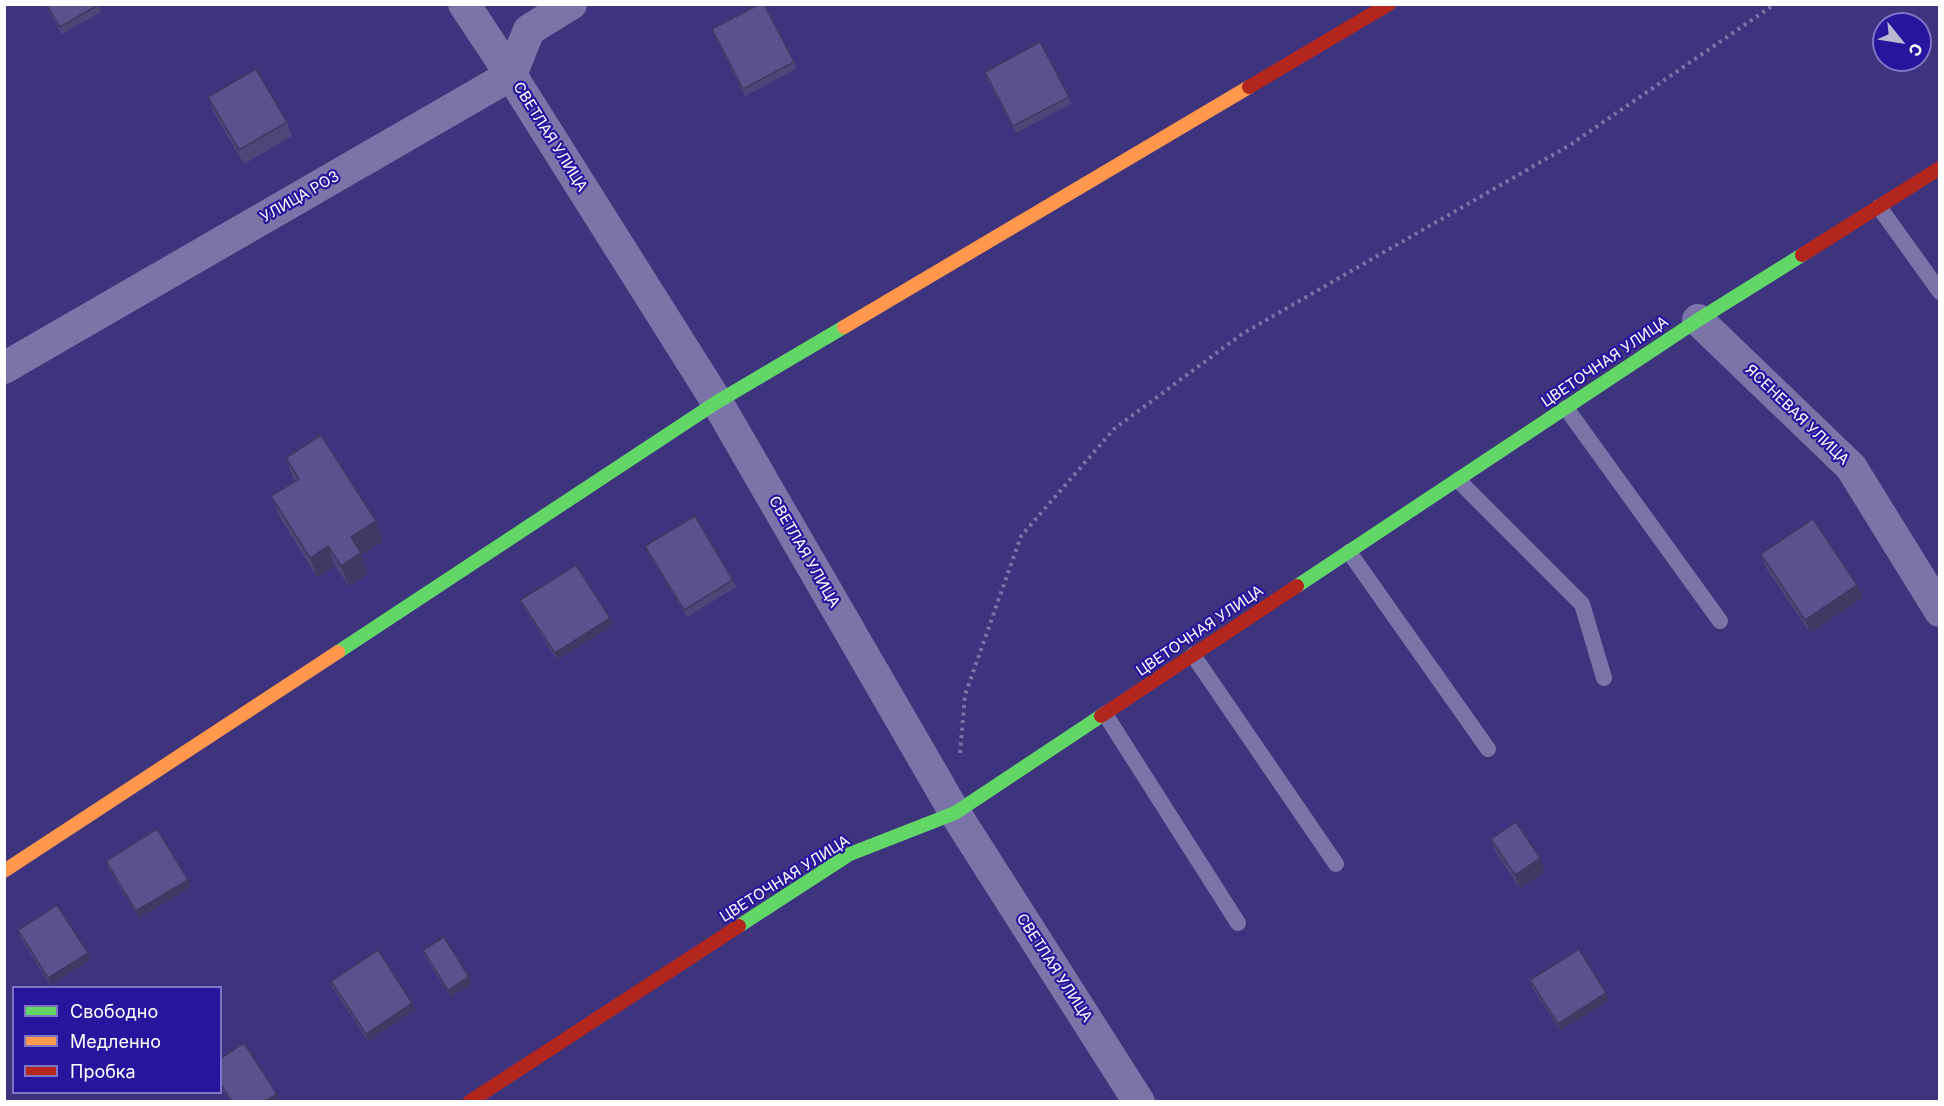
<!DOCTYPE html>
<html>
<head>
<meta charset="utf-8">
<style>
	body { margin:0 }
	#map { position:relative; width:1944px; height:1106px; overflow:hidden; background:#3e347e; font-family:Inter,sans-serif }
	canvas { display:block }
	.frame { position:absolute; inset:0; border:6px solid #fff; pointer-events:none }
	.legend { position:absolute; left:12px; top:986px; width:210px; height:108px; box-sizing:border-box; background:#28159e; border:2px solid #7e73c5; margin:0; padding:8px 10px; list-style:none; font-size:18px; color:#fff }
	.legend li { display:flex; align-items:center; gap:12px; height:30px }
	.legend b { width:30px; border:2px solid #7e73c5 }
	.north { position:absolute; left:1872px; top:12px; width:60px; height:60px; box-sizing:border-box; background:#28159e; border:2px solid #7e73c5; border-radius:50%; rotate:120deg; font-size:16px; font-weight:700; line-height:24px; text-align:center; color:#fff }
	.north::after { content:''; display:block; margin:auto; width:21px; height:27px; background:#bbb8d2; clip-path:polygon(50% 0,100% 100%,50% 72%,0 100%) }
</style>
</head>
<body>
<div id="map">
<canvas width="1944" height="1106"></canvas>
<div class="frame"></div>
<ul class="legend">
<li><b style="height:8px;background:#63d668"></b>Свободно</li>
<li><b style="height:8px;background:#ff974d"></b>Медленно</li>
<li><b style="height:8px;background:#b3261e"></b>Пробка</li>
</ul>
<div class="north">С</div>
</div>
<script>
const c = document.querySelector('canvas').getContext('2d');
c.lineJoin = 'round';
function poly(rows) {
  const path = new Path2D();
  for (const r of rows) {
    path.moveTo(r[0], r[1]);
    for (let i = 2; i < r.length; i += 2) path.lineTo(r[i], r[i + 1]);
  }
  return path;
}
function strokePath(path, color, width, dash) {
  c.strokeStyle = color;
  c.lineWidth = width;
  c.lineCap = dash ? 'butt' : 'round';
  c.setLineDash(dash || []);
  c.stroke(path);
}
function paint(path, color) {
  c.fillStyle = color;
  c.fill(path, 'evenodd');
}
function drawText(font, color, halo, rows, align = 'center') {
  c.font = font + ' Inter,sans-serif';
  c.lineWidth = 4.5;
  c.setLineDash([]);
  c.textBaseline = 'middle';
  c.strokeStyle = halo;
  c.fillStyle = color;
  for (const [text, x, y, turn = 0] of rows) {
    c.save();
    c.translate(x, y);
    c.rotate((+turn || 0) * Math.PI / 180);
    c.textAlign = isNaN(turn) ? turn : align;
    if (halo) c.strokeText(text, 0, 0);
    c.fillText(text, 0, 0);
    c.restore();
  }
}
const path = poly([
	[960,753,965,695,1021,536,1114,429,1242,334,1570,145,1775,4]
]);
const lane = poly([
	[1879,207,1940,292],
	[1566,408,1720,621],
	[1458,480,1582,604,1604,678],
	[1349,552,1488,749],
	[1193,655,1336,864],
	[1105,714,1238,923]
]);
const street = poly([
	[464,4,511,75,717,402,955,813,1139,1102],
	[1698,320,1851,467,1940,611],
	[4,368,511,75,529,30,571,4]
]);
const fast = poly([
	[1297,586,1698,320,1802,255],
	[338,652,717,402,844,327],
	[739,926,850,854,955,813,1101,716]
]);
const slow = poly([
	[844,327,1249,87],
	[4,871,338,652]
]);
const jam = poly([
	[1249,87,1389,4],
	[1802,255,1940,168],
	[1101,716,1297,586],
	[469,1102,739,926]
]);
const wall = poly([
	[44,4,98,4,101,12,62,34],
	[712,29,794,62,796,69,745,96,715,36],
	[985,72,1069,97,1071,104,1016,133,987,79],
	[208,97,287,122,292,136,244,164,213,111],
	[286,458,383,541,361,555,368,573,349,586,335,566,317,577,279,516,271,496,295,481,293,478],
	[645,546,733,580,736,587,687,617,648,553],
	[1761,554,1857,585,1862,598,1810,633,1766,568],
	[520,600,610,618,613,625,557,660,523,607],
	[1491,839,1545,872,1520,888,1496,853],
	[106,861,190,887,139,918,108,868],
	[18,930,88,953,90,960,50,985,20,937],
	[423,950,469,977,472,984,451,997,425,957],
	[1530,980,1609,1000,1560,1031,1532,987],
	[331,981,412,1003,415,1010,368,1041,333,988],
	[220,1059,279,1101,230,1101,220,1086]
]);
const shadedWall = poly([
	[376,521,383,541,361,555,368,573,349,586,341,566,351,537],
	[328,546,335,566,317,577,310,558],
	[1857,585,1862,598,1810,633,1805,620],
	[610,618,613,625,557,660,555,653],
	[1540,858,1545,872,1520,888,1515,875],
	[188,880,190,887,139,918,136,911],
	[88,953,90,960,50,985,48,978],
	[469,977,472,984,451,997,448,990],
	[1606,993,1609,1000,1560,1031,1558,1024],
	[412,1003,415,1010,368,1041,366,1034],
	[277,1094,279,1101,265,1101]
]);
const building = poly([
	[46,4,98,4,98,5,60,27,46,4],
	[760,4,764,4,794,62,743,89,712,29,760,4],
	[1040,42,1069,97,1013,126,985,72,1040,42],
	[256,69,287,122,239,150,208,97,256,69],
	[321,435,376,521,351,537,361,553,341,566,328,546,310,558,271,496,299,479,286,458,321,435],
	[695,516,733,580,684,610,645,546,695,516],
	[1813,519,1857,585,1805,620,1761,554,1813,519],
	[576,565,610,618,555,653,520,600,576,565],
	[1516,822,1540,858,1515,875,1491,839,1516,822],
	[157,829,188,880,136,911,106,861,157,829],
	[57,905,88,953,48,978,18,930,57,905],
	[444,937,469,977,448,990,423,950,444,937],
	[1579,949,1606,993,1558,1024,1530,980,1579,949],
	[378,950,412,1003,366,1034,331,981,378,950],
	[244,1043,277,1094,265,1101,232,1101,220,1083,220,1059,244,1043]
]);
const streetNames = [
	["СВЕТЛАЯ УЛИЦА",550,137,58],
	["УЛИЦА РОЗ",300,197,-30],
	["ЦВЕТОЧНАЯ УЛИЦА",1605,362,-34],
	["ЯСЕНЕВАЯ УЛИЦА",1797,415,44],
	["СВЕТЛАЯ УЛИЦА",804,552,60],
	["ЦВЕТОЧНАЯ УЛИЦА",1200,631,-34],
	["ЦВЕТОЧНАЯ УЛИЦА",785,879,-32],
	["СВЕТЛАЯ УЛИЦА",1054,968,57]
];
strokePath(path, '#7a74a8', 4, [3, 4.5]);
strokePath(lane, '#7a74a8', 16);
strokePath(street, '#7a74a8', 32);
strokePath(fast, '#63d668', 14);
strokePath(slow, '#ff974d', 14);
strokePath(jam, '#b3261e', 14);
paint(wall, '#4d4779');
paint(shadedWall, '#3f3963');
paint(building, '#5a528d');
strokePath(building, '#3f3963', 1.5);
drawText('15px', '#fff', '#28159e', streetNames);
</script>
</body>
</html>
